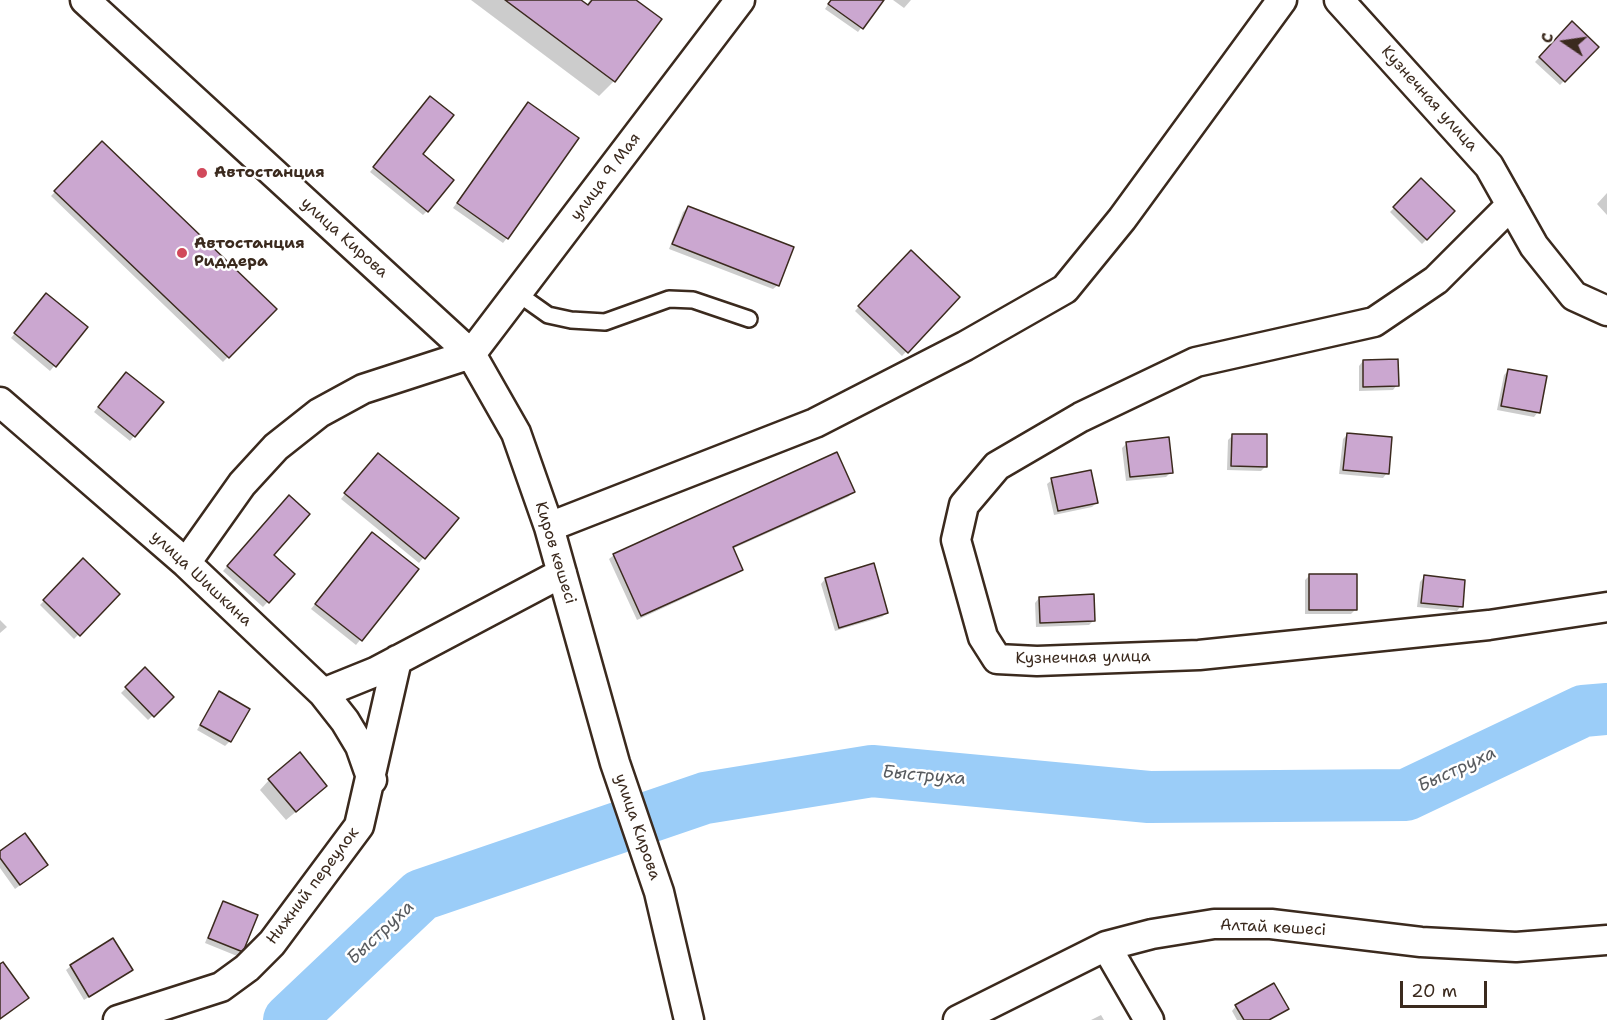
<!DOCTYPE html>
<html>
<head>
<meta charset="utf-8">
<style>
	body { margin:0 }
	#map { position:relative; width:1607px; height:1020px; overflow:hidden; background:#fff; font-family:"Shantell Sans",sans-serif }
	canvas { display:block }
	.north { position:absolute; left:1535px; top:12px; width:60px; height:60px; -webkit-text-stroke:4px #fff; paint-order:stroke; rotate:283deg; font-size:16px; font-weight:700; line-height:24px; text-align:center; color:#3b2a1e }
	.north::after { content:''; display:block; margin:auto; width:21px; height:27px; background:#3b2a1e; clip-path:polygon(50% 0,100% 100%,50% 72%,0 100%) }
	.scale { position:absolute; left:1400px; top:981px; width:87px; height:27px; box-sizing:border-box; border:3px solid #3b2a1e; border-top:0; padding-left:8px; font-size:18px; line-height:21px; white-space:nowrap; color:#3b2a1e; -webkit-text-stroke:4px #fff; paint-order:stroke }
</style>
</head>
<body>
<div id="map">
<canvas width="1607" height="1020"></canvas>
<div class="north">С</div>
<div class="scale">20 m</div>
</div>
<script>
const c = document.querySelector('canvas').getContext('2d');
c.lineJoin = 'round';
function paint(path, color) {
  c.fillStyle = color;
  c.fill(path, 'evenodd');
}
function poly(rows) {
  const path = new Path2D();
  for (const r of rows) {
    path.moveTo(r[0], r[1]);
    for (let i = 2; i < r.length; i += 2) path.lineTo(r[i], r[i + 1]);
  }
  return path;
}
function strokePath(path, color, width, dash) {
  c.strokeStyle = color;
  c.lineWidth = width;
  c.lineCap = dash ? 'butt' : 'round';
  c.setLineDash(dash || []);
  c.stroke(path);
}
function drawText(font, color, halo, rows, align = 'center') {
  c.font = font + ' "Shantell Sans",sans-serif';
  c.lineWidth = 5;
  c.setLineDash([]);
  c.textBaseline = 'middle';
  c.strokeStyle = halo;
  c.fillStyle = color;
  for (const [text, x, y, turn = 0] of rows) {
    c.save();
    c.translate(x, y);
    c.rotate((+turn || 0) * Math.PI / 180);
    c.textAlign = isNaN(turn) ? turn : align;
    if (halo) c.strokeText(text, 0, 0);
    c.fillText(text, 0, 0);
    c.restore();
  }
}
const shadow = poly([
	[471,0,578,0,586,6,590,0,634,0,660,20,614,81,599,96],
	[831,0,882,0,858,32,825,9],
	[893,0,911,0,904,8],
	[1572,23,1597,47,1560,85,1535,62],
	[426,102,421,154,427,211,423,215,370,172],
	[528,104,507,238,503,243,453,208],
	[102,143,274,309,223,362,51,196],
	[1421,180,1453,212,1422,244,1390,212],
	[1607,193,1607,215,1597,204],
	[688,207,778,285,773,289,669,249,683,212],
	[911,252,958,297,902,356,855,311],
	[42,299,86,327,50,371,11,338],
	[1363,361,1397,385,1393,390,1359,391,1359,366],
	[1509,370,1538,412,1534,417,1497,410,1504,375],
	[122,378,134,436,130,441,94,412],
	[1233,435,1265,467,1261,471,1227,470,1228,440],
	[1347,435,1387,473,1383,478,1339,474,1343,439],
	[1127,443,1171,472,1166,477,1126,481,1122,448],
	[373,459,456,518,419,563,341,499],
	[1052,480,1097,502,1092,507,1054,515,1047,484],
	[853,492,848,497,732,549,742,570,737,574,637,620,609,559,614,555],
	[285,502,272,555,293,574,263,607,223,571],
	[368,538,417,569,356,645,311,609],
	[84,560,118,594,74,639,40,605],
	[1310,575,1355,610,1351,614,1305,614,1305,580],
	[1424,577,1461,606,1457,611,1417,607,1420,582],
	[825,579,887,613,882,617,835,631,821,584],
	[1039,598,1094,620,1089,625,1036,627,1035,603],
	[0,620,7,627,0,633],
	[145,669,172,697,148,720,121,693],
	[219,693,230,741,225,746,197,730],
	[269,780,316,795,286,820,260,790],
	[0,853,42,869,15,889,0,868],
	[224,903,242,951,237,956,205,943,219,908],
	[71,966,132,970,84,1000,66,970],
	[1236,1006,1287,1009,1270,1020,1237,1020,1232,1011],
	[1101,1015,1104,1020,1091,1020]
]);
const river = poly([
	[289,1020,421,895,705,798,872,771,1149,797,1406,795,1583,711,1607,709]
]);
const building = poly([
	[505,0,581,0,588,5,592,0,636,0,662,19,615,82,505,0],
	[831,0,884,0,863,29,828,4,831,0],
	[1572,21,1599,47,1565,82,1539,57,1572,21],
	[430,96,454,115,423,154,454,180,428,212,373,167,430,96],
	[528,102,579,138,508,239,457,203,528,102],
	[102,141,277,309,229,358,54,191,102,141],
	[1421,178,1455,211,1427,240,1393,207,1421,178],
	[688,206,794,247,779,286,672,244,688,206],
	[911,250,960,297,908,353,858,306,911,250],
	[46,293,88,327,56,367,14,333,46,293],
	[1398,359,1399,386,1363,387,1363,360,1398,359],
	[1508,369,1547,376,1540,413,1501,406,1508,369],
	[126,372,164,402,135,437,98,407,126,372],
	[1347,433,1392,437,1389,474,1343,470,1347,433],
	[1232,434,1267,434,1267,467,1231,466,1232,434],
	[1169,437,1173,473,1130,477,1126,442,1169,437],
	[837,452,855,492,733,547,743,570,641,616,613,554,837,452],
	[378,453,459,518,425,559,344,493,378,453],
	[1091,470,1098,503,1058,511,1051,478,1091,470],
	[289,495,310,514,274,555,295,574,269,603,227,566,289,495],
	[372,532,419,569,362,641,315,604,372,532],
	[83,558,120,594,80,636,43,600,83,558],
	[874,563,888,613,839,628,825,578,874,563],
	[1309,574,1357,574,1357,610,1309,610,1309,574],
	[1424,575,1465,580,1463,607,1421,603,1424,575],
	[1094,594,1095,621,1040,623,1039,597,1094,594],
	[145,667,174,697,154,717,125,687,145,667],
	[219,691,250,709,231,742,200,725,219,691],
	[300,752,327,786,296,812,268,779,300,752],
	[25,833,48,865,20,885,0,858,0,851,25,833],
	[223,901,258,915,243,952,208,938,223,901],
	[113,938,133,970,89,997,70,965,113,938],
	[3,962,29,998,0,1019,0,964,3,962],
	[1274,983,1289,1009,1269,1020,1244,1020,1235,1005,1274,983]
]);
const service = poly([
	[517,293,548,315,571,320,605,322,669,299,693,300,749,319]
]);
const minor = poly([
	[85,0,471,354,516,433,549,527,615,763,659,892,689,1020],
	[1339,0,1489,166,1534,246,1574,296,1607,311],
	[1511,205,1436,280,1374,322,1196,362,1081,417,997,466,964,505,956,540,983,637,997,659,1037,661,1199,655,1489,625,1607,607],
	[471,354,740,0],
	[0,402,186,563,323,693,345,721,360,746,372,780],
	[549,527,815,423,965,346,1065,289,1122,219,1282,0],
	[186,563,242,484,276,447,319,413,363,389,471,354],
	[323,693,375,672,562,573],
	[1106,946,1149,1020],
	[118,1020,221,987,247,968,272,943,359,826,397,660],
	[958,1020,1106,946,1152,934,1214,924,1271,924,1421,942,1516,947,1607,940]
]);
const markers = [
	[202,173,6,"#d1495b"],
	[182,253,6,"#d1495b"]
];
const streetNames = [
	["Кузнечная улица",1429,99,48],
	["улица 9 Мая",606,177,-53],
	["улица Кирова",344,238,42],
	["Киров көшесі",555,553,73],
	["улица Шишкина",201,579,43],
	["Кузнечная улица",1083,658,-1],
	["улица Кирова",637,827,71],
	["Нижний переулок",313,886,-53],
	["Алтай көшесі",1273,928,3]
];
const poiNames = [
	["Автостанция",214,173],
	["Автостанция",194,244],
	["Риддера",194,262]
];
const waterNames = [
	["Быструха",1457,770,-25],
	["Быструха",924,776,5],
	["Быструха",381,933,-43]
];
paint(shadow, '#0003');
strokePath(river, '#9bcdf8', 52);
paint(building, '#cba7d0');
strokePath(building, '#3b2a1e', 1.5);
strokePath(service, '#3b2a1e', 20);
strokePath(minor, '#3b2a1e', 33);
strokePath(service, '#fff', 15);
strokePath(minor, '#fff', 28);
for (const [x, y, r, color] of markers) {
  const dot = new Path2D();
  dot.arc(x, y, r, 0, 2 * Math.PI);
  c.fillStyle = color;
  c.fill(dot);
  strokePath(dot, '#fff', 2);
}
drawText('16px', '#3b2a1e', '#fff', streetNames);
drawText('bold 16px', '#3b2a1e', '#fff', poiNames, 'left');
drawText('italic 18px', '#585b5f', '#fff', waterNames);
</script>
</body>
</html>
